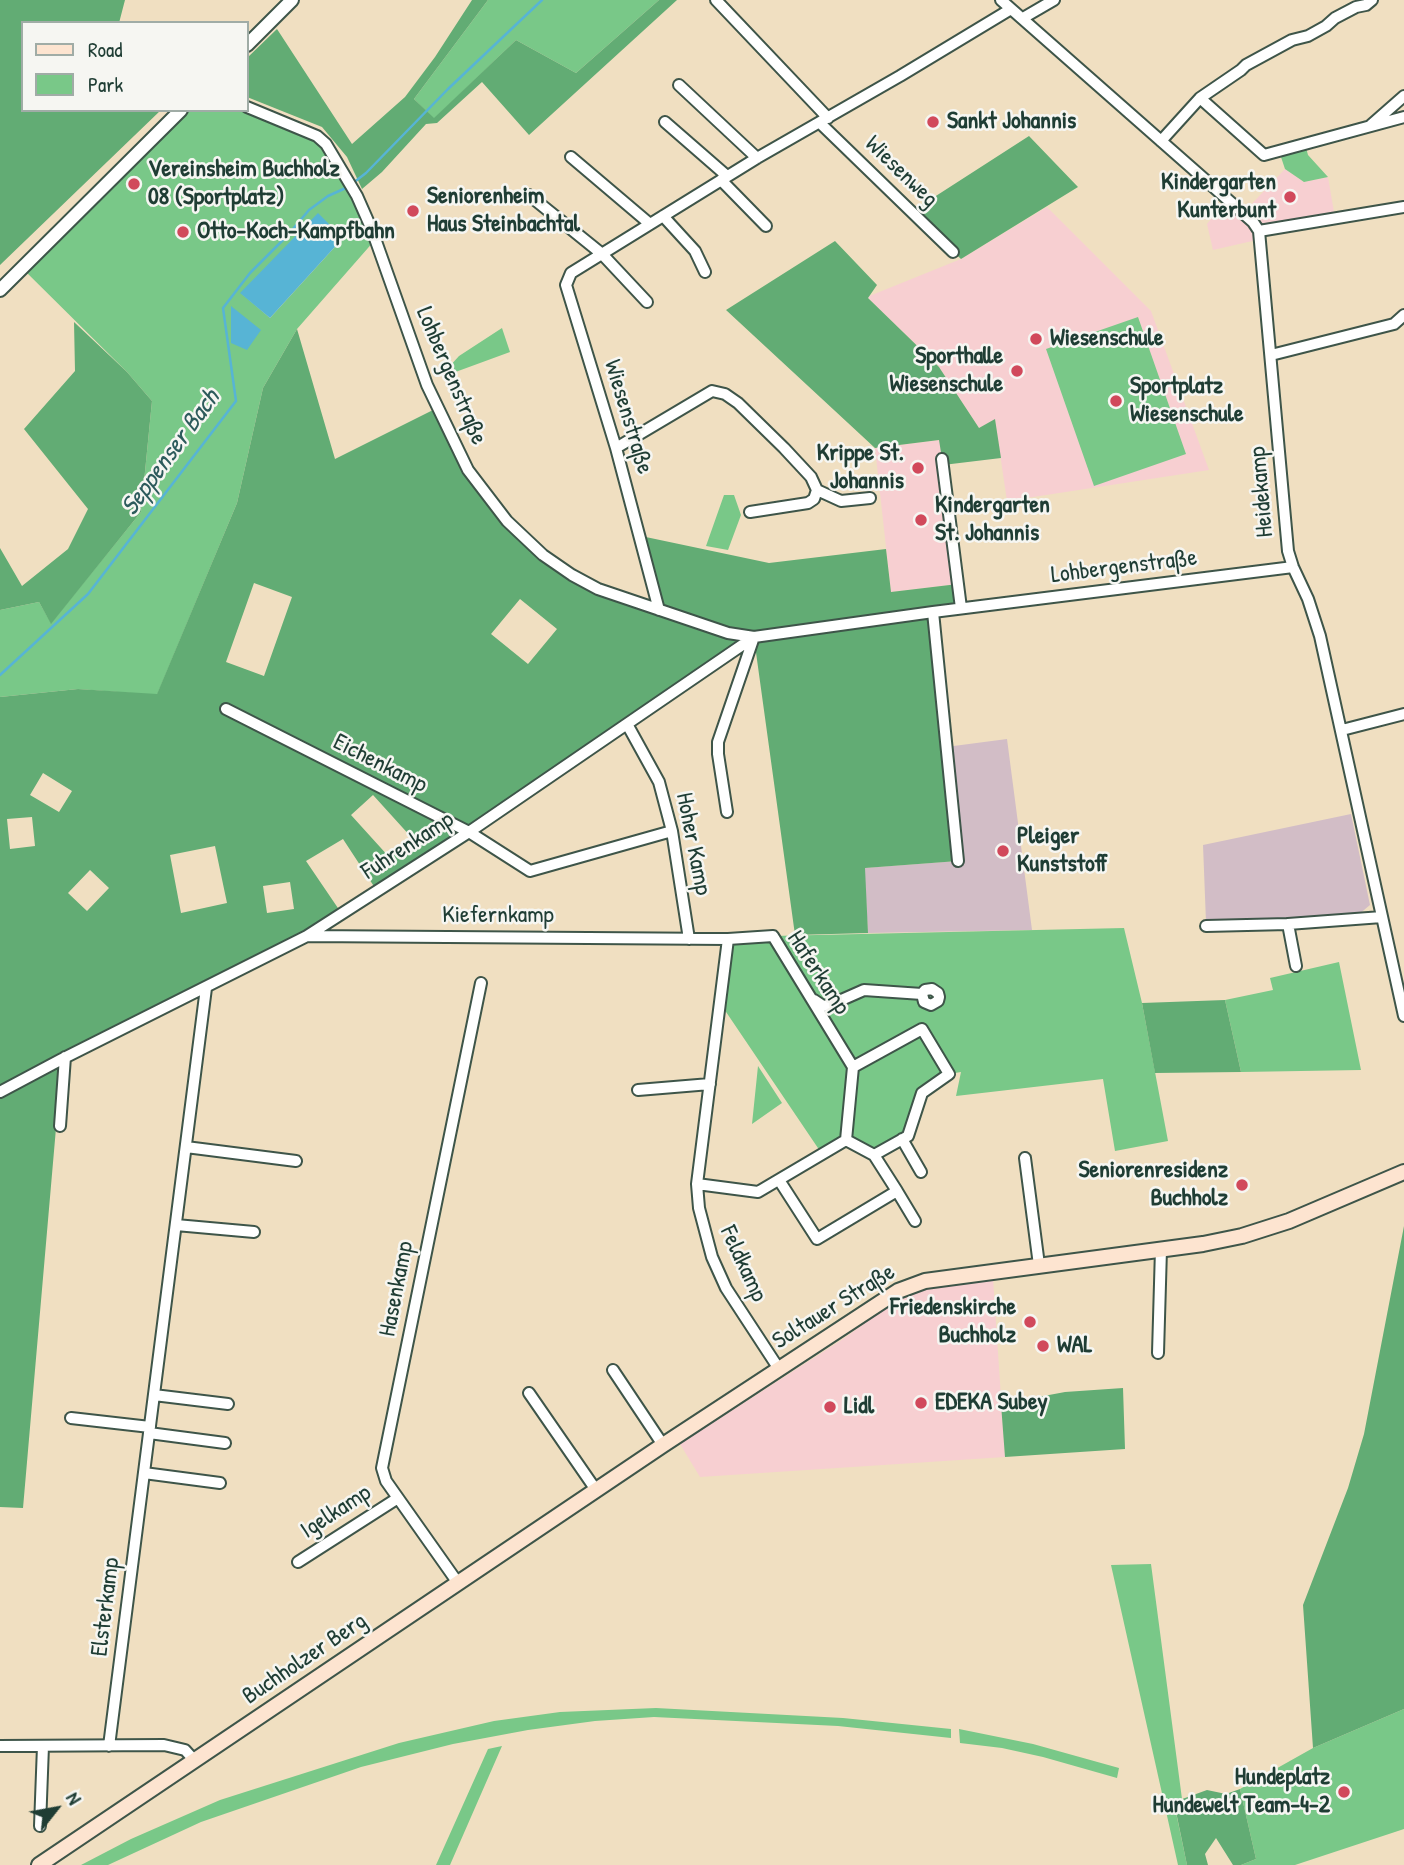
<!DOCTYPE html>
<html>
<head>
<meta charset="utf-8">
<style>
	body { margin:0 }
	#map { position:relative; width:1404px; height:1865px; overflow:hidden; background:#f0dfc1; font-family:"Patrick Hand",sans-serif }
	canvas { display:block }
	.legend { position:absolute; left:21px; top:21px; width:228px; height:91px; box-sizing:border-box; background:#f6f6f2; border:2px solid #a0aca6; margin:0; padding:9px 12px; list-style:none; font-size:21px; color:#1f3d34 }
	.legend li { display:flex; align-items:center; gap:14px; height:35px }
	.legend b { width:35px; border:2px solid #a0aca6 }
	.north { position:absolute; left:21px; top:1774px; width:70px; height:70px; -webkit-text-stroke:5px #f6f6f2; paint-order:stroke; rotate:59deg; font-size:19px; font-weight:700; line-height:28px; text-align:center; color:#1f3d34 }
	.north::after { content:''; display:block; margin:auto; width:24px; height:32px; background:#1f3d34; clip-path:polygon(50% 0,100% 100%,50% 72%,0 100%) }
</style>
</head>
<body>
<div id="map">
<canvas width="1404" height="1865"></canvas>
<ul class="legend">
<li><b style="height:9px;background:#fde4d0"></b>Road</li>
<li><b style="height:19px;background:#79c888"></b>Park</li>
</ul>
<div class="north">N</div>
</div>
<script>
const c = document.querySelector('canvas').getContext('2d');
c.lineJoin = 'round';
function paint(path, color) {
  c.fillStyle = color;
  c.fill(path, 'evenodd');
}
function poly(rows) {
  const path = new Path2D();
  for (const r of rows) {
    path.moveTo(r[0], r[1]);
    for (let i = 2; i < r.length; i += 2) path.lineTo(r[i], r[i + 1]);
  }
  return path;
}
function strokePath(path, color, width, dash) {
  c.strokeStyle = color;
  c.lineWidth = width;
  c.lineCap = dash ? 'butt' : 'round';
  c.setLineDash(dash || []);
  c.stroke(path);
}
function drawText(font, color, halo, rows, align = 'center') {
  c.font = font + ' "Patrick Hand",sans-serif';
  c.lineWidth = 5;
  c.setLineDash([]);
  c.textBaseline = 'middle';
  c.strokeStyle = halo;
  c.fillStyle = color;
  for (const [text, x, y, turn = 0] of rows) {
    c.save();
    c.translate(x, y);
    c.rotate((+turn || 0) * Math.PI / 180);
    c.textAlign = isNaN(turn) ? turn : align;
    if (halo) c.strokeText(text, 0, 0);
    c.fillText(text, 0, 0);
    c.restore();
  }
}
const built = poly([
	[1285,169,1304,182,1328,177,1335,218,1259,231,1261,239,1213,250,1207,224,1227,199,1243,213],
	[1047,207,1151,311,1209,470,1007,501,995,420,979,428,939,367,867,297,961,259],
	[940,440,958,584,891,592,875,448],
	[993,1278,1005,1457,700,1477,680,1444,840,1341,899,1299,919,1289]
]);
const industrial = poly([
	[1007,739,1032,930,868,933,864,868,957,861,946,747],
	[1351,814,1370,905,1358,915,1206,922,1203,845]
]);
const green = poly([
	[488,0,659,0,576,73,516,40,434,119,414,99],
	[181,110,247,110,326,144,375,240,297,329,263,388,237,503,157,695,78,689,0,697,0,610,39,602,51,623,141,512,152,401,127,372,22,268],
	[318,214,343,238,270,318,241,293],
	[1305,144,1308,155,1328,177,1304,182,1285,169,1279,151],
	[1138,317,1186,454,1094,486,1046,349],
	[502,328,510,352,450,374,448,368,459,356],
	[724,495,734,495,741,515,728,550,706,546],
	[1124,928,1142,1003,1168,1141,1115,1151,1103,1079,956,1096,961,1072,949,1074,922,1093,908,1136,874,1155,846,1140,822,1154,720,1003,728,939,773,936],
	[1339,962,1361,1070,1241,1072,1225,1000,1273,990,1270,978],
	[758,1066,782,1103,752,1124],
	[1151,1564,1182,1799,1174,1803,1187,1865,1178,1865,1111,1565],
	[656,1708,843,1718,951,1729,951,1738,838,1726,654,1717,595,1721,528,1730,453,1744,361,1767,201,1822,108,1865,81,1865,131,1839,220,1800,399,1743,494,1721,560,1712],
	[1404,1709,1404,1829,1295,1865,1241,1865,1256,1859,1240,1789,1313,1748],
	[959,1729,1033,1744,1119,1768,1117,1778,1043,1757,1002,1748,960,1743],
	[502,1746,450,1865,436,1865,488,1749]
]);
const forest = poly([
	[0,0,125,0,119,23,23,23,23,110,161,110,0,265],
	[472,0,488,0,414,99,434,118,516,40,576,73,659,0,677,0,529,135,482,82,437,123,426,124,382,172,362,189,347,157,322,127,247,97,247,58,277,29,352,144,405,97,435,57],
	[1029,136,1078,187,961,259,911,212],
	[835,241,877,285,868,298,939,367,979,428,995,419,1001,458,943,465,939,440,875,448,726,310],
	[74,322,127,372,152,401,141,512,51,624,39,602,0,610,0,548,22,586,68,549,88,509,24,429,75,371],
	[297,329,335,459,437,408,468,470,507,521,572,575,658,610,641,536,769,563,886,549,891,592,958,584,961,608,933,612,958,861,865,868,868,933,795,935,754,638,377,891,343,839,306,861,342,914,62,1059,23,1508,0,1507,0,697,78,689,157,694,237,503,263,388],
	[254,583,292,597,264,676,226,662],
	[520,599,557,629,528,664,491,634],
	[43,773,72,791,59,812,30,795],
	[373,795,412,838,390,858,351,815],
	[32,817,35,846,10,849,7,819],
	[215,846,227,903,181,913,170,855],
	[90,870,109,888,87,911,68,893],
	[290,882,294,909,267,913,263,886],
	[1225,1000,1241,1072,1155,1073,1142,1003],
	[1404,1226,1404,1709,1313,1748,1303,1605,1348,1488,1364,1434],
	[1123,1388,1125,1449,1005,1457,1001,1404,1065,1392],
	[1240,1789,1256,1859,1241,1865,1233,1865,1216,1838,1205,1854,1208,1865,1187,1865,1174,1802,1207,1790,1226,1794]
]);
const water = poly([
	[318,213,343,238,270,318,240,293],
	[231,306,261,330,247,350,231,343]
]);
const stream = poly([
	[353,183,366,173,448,89,542,0],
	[0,675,88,594,236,401,223,308,250,273,287,236,309,210,328,196,348,187]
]);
const minor = poly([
	[716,0,828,118],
	[1001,0,1227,199,1253,222,1259,231,1288,551,1293,567,1308,599,1320,636,1404,1016],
	[1023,18,1054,0],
	[679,85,757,158],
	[1200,98,1264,155,1404,117],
	[247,107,317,136,326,144,357,196,372,230,427,385,468,470,507,521,543,555,572,575,598,589,728,633,754,637,933,612,1293,567],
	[665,122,727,176],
	[820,123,953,252],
	[1371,125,1404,96],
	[1161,141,1200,98,1241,70,1246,65,1292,40,1308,36,1326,26,1335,18,1356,7,1366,5,1372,0],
	[571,157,650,224],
	[721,180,766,226],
	[529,195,602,254,647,302],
	[663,216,695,251,705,272],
	[1259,231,1404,207],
	[1271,355,1394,324,1404,315],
	[616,448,712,391,725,394,738,403,784,448,811,477,817,490,814,499,808,503,750,512],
	[942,459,961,608],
	[817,490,841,501,870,498],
	[659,610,616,448,566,285,571,273,757,158,900,76,1011,9],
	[933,612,958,861],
	[226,709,469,832,530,871,672,831],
	[627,724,659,782,672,831,689,939],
	[1342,730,1404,714],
	[727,812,718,754,718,742,754,637],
	[1288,924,1296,966],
	[1206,926,1288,924,1382,917],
	[307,936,728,939,773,936,853,1067],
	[728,939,697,1184,699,1208,712,1257,726,1288,779,1369],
	[814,1000,823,1006,830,1005,864,990,922,994,925,990,932,989,938,993,939,997,938,1001,931,1005,924,1002,922,994],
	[638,1090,710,1084],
	[0,1092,62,1059,307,936,469,832,754,637],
	[60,1126,65,1057],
	[902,1139,921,1172],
	[846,1140,874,1155,908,1136,922,1093,949,1074,922,1029,853,1067],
	[186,1147,296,1161],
	[1025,1158,1039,1265],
	[779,1180,817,1239,897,1191,874,1155],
	[697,1184,758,1192,846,1140,853,1067],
	[897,1191,915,1221],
	[176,1225,254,1232],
	[1158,1353,1161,1249],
	[613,1370,663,1445],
	[529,1393,596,1490],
	[154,1395,228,1404],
	[71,1418,150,1427],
	[149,1433,225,1443],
	[144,1473,220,1483],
	[298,1562,398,1498],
	[458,1583,386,1481,382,1468,481,983],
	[0,1746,164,1745,185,1750,195,1761],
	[109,1746,206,988],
	[40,1826,43,1746]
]);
const tertiary = poly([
	[247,45,292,0],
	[0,290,181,110]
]);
const secondary = poly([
	[39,1865,663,1445,898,1291,925,1281,1203,1244,1242,1236,1289,1221,1404,1172]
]);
const markers = [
	[933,122,7,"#d1495b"],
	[134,184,7,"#d1495b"],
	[1290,197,7,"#d1495b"],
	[413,211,7,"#d1495b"],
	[183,232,7,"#d1495b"],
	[1036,339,7,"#d1495b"],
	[1017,371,7,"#d1495b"],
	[1116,401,7,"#d1495b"],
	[918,468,7,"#d1495b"],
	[921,520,7,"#d1495b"],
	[1003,851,7,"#d1495b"],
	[1242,1185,7,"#d1495b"],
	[1030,1322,7,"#d1495b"],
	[1043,1346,7,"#d1495b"],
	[921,1403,7,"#d1495b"],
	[830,1407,7,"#d1495b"],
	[1344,1792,7,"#d1495b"]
];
const poiNames = [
	["Sankt Johannis",947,122],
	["Vereinsheim Buchholz",148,170],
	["08 (Sportplatz)",148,198],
	["Kindergarten",1276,183,"right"],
	["Kunterbunt",1276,211,"right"],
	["Seniorenheim",427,197],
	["Haus Steinbachtal",427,225],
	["Otto-Koch-Kampfbahn",197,232],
	["Wiesenschule",1050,339],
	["Sporthalle",1003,357,"right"],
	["Wiesenschule",1003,385,"right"],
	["Sportplatz",1130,387],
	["Wiesenschule",1130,415],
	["Krippe St.",904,454,"right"],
	["Johannis",904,482,"right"],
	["Kindergarten",935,506],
	["St. Johannis",935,534],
	["Pleiger",1017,837],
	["Kunststoff",1017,865],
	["Seniorenresidenz",1228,1171,"right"],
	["Buchholz",1228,1199,"right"],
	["Friedenskirche",1016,1308,"right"],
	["Buchholz",1016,1336,"right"],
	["WAL",1057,1346],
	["EDEKA Subey",935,1403],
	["Lidl",844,1407],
	["Hundeplatz",1330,1778,"right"],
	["Hundewelt Team-4-2",1330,1806,"right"]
];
const streetNames = [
	["Wiesenweg",901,172,44],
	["Lohbergenstraße",451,376,67],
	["Wiesenstraße",628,417,73],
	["Heidekamp",1262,492,-95],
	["Lohbergenstraße",1124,567,-7],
	["Eichenkamp",380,764,27],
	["Hoher Kamp",693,844,79],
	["Fuhrenkamp",408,846,-33],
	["Kiefernkamp",498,916],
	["Haferkamp",818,973,57],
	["Feldkamp",743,1264,65],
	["Hasenkamp",397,1289,-79],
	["Soltauer Straße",834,1307,-32],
	["Igelkamp",336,1512,-33],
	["Elsterkamp",106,1607,-83],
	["Buchholzer Berg",305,1659,-34]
];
const waterNames = [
	["Seppenser Bach",171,453,-54]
];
paint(built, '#f7cfd1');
paint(industrial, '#d2bdc6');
paint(green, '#79c888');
paint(forest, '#62ac74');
paint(water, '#57b4d5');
strokePath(stream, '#57b4d5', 2.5);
strokePath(minor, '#3e5549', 14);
strokePath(tertiary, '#3e5549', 16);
strokePath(secondary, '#3e5549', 18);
strokePath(minor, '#fff', 10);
strokePath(tertiary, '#fff', 12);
strokePath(secondary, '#fde4d0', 14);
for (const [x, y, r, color] of markers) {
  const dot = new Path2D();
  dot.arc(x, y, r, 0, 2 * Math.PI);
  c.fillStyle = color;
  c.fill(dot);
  strokePath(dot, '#f6f6f2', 2.5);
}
drawText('bold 24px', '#1f3d34', '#f6f6f2', poiNames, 'left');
drawText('24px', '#1f3d34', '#f6f6f2', streetNames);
drawText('italic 26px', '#2d5b5c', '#f6f6f2', waterNames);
</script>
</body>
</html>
